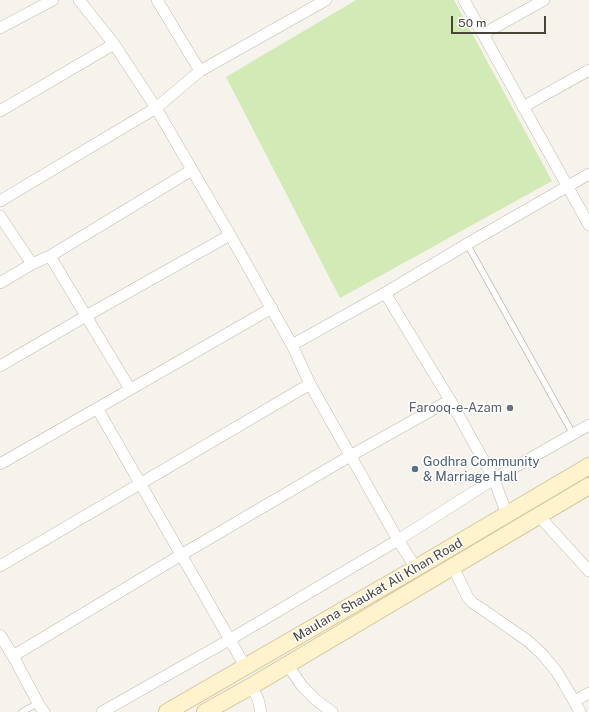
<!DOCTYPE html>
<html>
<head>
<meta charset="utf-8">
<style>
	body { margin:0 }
	#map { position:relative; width:589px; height:712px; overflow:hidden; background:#f6f3ec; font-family:"Public Sans",sans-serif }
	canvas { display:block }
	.scale { position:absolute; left:451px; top:16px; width:95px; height:18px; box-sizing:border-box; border:2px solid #4b4439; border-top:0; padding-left:5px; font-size:12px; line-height:14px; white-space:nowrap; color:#4b4439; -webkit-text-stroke:3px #fff; paint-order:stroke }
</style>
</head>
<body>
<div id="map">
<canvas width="589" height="712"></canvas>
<div class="scale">50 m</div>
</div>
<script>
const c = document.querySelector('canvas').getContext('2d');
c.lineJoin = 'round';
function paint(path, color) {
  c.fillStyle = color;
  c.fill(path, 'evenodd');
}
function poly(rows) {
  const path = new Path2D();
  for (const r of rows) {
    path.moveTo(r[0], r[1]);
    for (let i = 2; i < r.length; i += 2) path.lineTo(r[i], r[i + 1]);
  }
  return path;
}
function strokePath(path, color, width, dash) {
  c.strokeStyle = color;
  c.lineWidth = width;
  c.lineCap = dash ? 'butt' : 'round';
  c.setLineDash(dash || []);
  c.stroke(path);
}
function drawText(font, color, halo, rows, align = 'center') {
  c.font = font + ' "Public Sans",sans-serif';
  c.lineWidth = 3;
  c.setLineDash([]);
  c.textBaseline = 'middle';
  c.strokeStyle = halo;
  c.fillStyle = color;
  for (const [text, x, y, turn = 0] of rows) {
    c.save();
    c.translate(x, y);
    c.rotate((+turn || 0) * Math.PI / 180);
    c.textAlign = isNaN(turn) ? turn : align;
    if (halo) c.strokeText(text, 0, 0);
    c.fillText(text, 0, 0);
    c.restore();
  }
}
const green = poly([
	[356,0,454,0,552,181,340,298,226,77]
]);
const lane = poly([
	[467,244,573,434],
	[22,712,38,703]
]);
const street = poly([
	[79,0,114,44,156,108,230,235,292,345,310,384,398,540,416,568],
	[157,0,200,71],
	[464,0,589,225],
	[0,28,53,0],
	[483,34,544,0],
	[523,107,589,70],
	[0,111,114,44],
	[0,201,156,108,200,71,326,0],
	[0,216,32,264],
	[50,256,130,389],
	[0,283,32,264,50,256,192,170],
	[385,293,450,400,494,479,507,515],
	[292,345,385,293,467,244,589,174],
	[0,366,86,316,230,235],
	[97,408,245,666],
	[0,464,272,308],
	[539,516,589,571],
	[0,566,310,384],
	[453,567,468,598,473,603,482,609,528,641,542,654,557,672,574,701,580,712],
	[0,635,13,656,38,703,44,712],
	[13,656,181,555,350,456,450,400],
	[287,664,302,686,316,700,332,712],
	[251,686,258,699,261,712],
	[574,701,589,693],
	[102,712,229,640,398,540,494,479,589,425]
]);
const secondary = poly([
	[167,712,416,568,589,466],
	[205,712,255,684,589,486]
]);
const markers = [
	[510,408,4,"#6b7280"],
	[415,469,4,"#5c6f8a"]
];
const worshipNames = [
	["Farooq-e-Azam",502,408]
];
const serviceNames = [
	["Godhra Community",423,462],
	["& Marriage Hall",423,477]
];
const streetNames = [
	["Maulana Shaukat Ali Khan Road",378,590,-30]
];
paint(green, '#d2eab5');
strokePath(lane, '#c2bbae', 7);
strokePath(street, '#c2bbae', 12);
strokePath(secondary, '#d6c79b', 18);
strokePath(lane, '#fff', 5.5);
strokePath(street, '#fff', 11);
strokePath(secondary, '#fff3cd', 16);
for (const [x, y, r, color] of markers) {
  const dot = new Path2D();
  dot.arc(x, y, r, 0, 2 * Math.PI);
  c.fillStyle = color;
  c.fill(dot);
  strokePath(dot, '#fff', 1.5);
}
drawText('13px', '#5b616d', '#fff', worshipNames, 'right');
drawText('13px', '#4e5e75', '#fff', serviceNames, 'left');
drawText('13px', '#4b4439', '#fff', streetNames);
</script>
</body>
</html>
